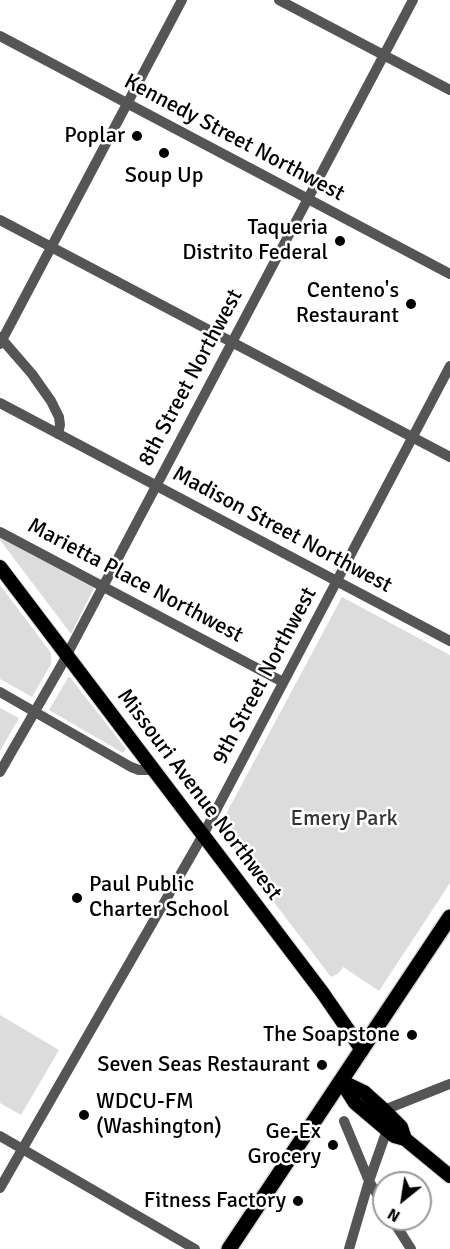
<!DOCTYPE html>
<html>
<head>
<meta charset="utf-8">
<style>
	body { margin:0 }
	#map { position:relative; width:450px; height:1249px; overflow:hidden; background:#fff; font-family:Signika,sans-serif }
	canvas { display:block }
	.north { position:absolute; left:372px; top:1171px; width:60px; height:60px; box-sizing:border-box; background:#fff; border:2px solid #999; border-radius:50%; rotate:210deg; font-size:16px; font-weight:700; line-height:24px; text-align:center; color:#000 }
	.north::after { content:''; display:block; margin:auto; width:21px; height:27px; background:#000; clip-path:polygon(50% 0,100% 100%,50% 72%,0 100%) }
</style>
</head>
<body>
<div id="map">
<canvas width="450" height="1249"></canvas>
<div class="north">N</div>
</div>
<script>
const c = document.querySelector('canvas').getContext('2d');
c.lineJoin = 'round';
function paint(path, color) {
  c.fillStyle = color;
  c.fill(path, 'evenodd');
}
function poly(rows) {
  const path = new Path2D();
  for (const r of rows) {
    path.moveTo(r[0], r[1]);
    for (let i = 2; i < r.length; i += 2) path.lineTo(r[i], r[i + 1]);
  }
  return path;
}
function strokePath(path, color, width, dash) {
  c.strokeStyle = color;
  c.lineWidth = width;
  c.lineCap = dash ? 'butt' : 'round';
  c.setLineDash(dash || []);
  c.stroke(path);
}
function drawText(font, color, halo, rows, align = 'center') {
  c.font = font + ' Signika,sans-serif';
  c.lineWidth = 5;
  c.setLineDash([]);
  c.textBaseline = 'middle';
  c.strokeStyle = halo;
  c.fillStyle = color;
  for (const [text, x, y, turn = 0] of rows) {
    c.save();
    c.translate(x, y);
    c.rotate((+turn || 0) * Math.PI / 180);
    c.textAlign = isNaN(turn) ? turn : align;
    if (halo) c.strokeText(text, 0, 0);
    c.fillText(text, 0, 0);
    c.restore();
  }
}
const green = poly([
	[0,538,94,588,71,634,0,540],
	[0,585,51,653,51,664,32,697,0,679],
	[342,597,450,655,450,883,379,991,343,967,339,973,331,977,218,829],
	[69,676,126,749,123,753,49,710],
	[0,708,19,718,0,751],
	[0,1015,59,1050,21,1115,0,1103]
]);
const minor = poly([
	[279,0,450,90],
	[0,36,450,274],
	[0,220,450,457],
	[0,337,32,374,51,401,59,417,60,425,58,434],
	[0,344,182,0],
	[0,403,450,641],
	[0,532,283,682],
	[0,692,131,767,139,770,155,770],
	[0,772,61,666,413,0],
	[384,1110,450,1084],
	[344,1121,369,1181,384,1206],
	[0,1136,195,1249],
	[0,1188,203,835,450,366],
	[392,1219,411,1249],
	[349,1249,369,1181,387,1130]
]);
const major = poly([
	[0,567,322,992,362,1050],
	[341,1081,355,1103,394,1136,405,1139,450,1176],
	[341,1081,364,1092,384,1110,401,1127,405,1139]
]);
const highway = poly([
	[229,1249,450,917]
]);
const markers = [
	[137,136,6,"#000"],
	[164,153,6,"#000"],
	[340,241,6,"#000"],
	[411,304,6,"#000"],
	[77,898,6,"#000"],
	[412,1035,6,"#000"],
	[322,1065,6,"#000"],
	[84,1115,6,"#000"],
	[333,1145,6,"#000"],
	[298,1201,6,"#000"]
];
const poiNames = [
	["Poplar",125,136],
	["Soup Up",164,176,"center"],
	["Taqueria",328,228],
	["Distrito Federal",328,253],
	["Centeno's",399,291],
	["Restaurant",399,316],
	["Paul Public",89,885,"left"],
	["Charter School",89,910,"left"],
	["The Soapstone",400,1035],
	["Seven Seas Restaurant",310,1065],
	["WDCU-FM",96,1102,"left"],
	["(Washington)",96,1127,"left"],
	["Ge-Ex",321,1132],
	["Grocery",321,1157],
	["Fitness Factory",286,1201]
];
const streetNames = [
	["Kennedy Street Northwest",234,138,28],
	["8th Street Northwest",191,378,-62],
	["Madison Street Northwest",282,530,28],
	["Marietta Place Northwest",135,581,28],
	["9th Street Northwest",265,676,-62],
	["Missouri Avenue Northwest",199,795,53]
];
const parkNames = [
	["Emery Park",344,819]
];
paint(green, '#dcdcdc');
strokePath(major, '#dbdbdb', 16);
strokePath(highway, '#dbdbdb', 18);
strokePath(minor, '#555', 10);
strokePath(major, '#000', 14);
strokePath(highway, '#000', 15);
for (const [x, y, r, color] of markers) {
  const dot = new Path2D();
  dot.arc(x, y, r, 0, 2 * Math.PI);
  c.fillStyle = color;
  c.fill(dot);
  strokePath(dot, '#fff', 2);
}
drawText('22px', '#000', '#fff', poiNames, 'right');
drawText('22px', '#000', '#fff', streetNames);
drawText('22px', '#333', '#fff', parkNames);
</script>
</body>
</html>
